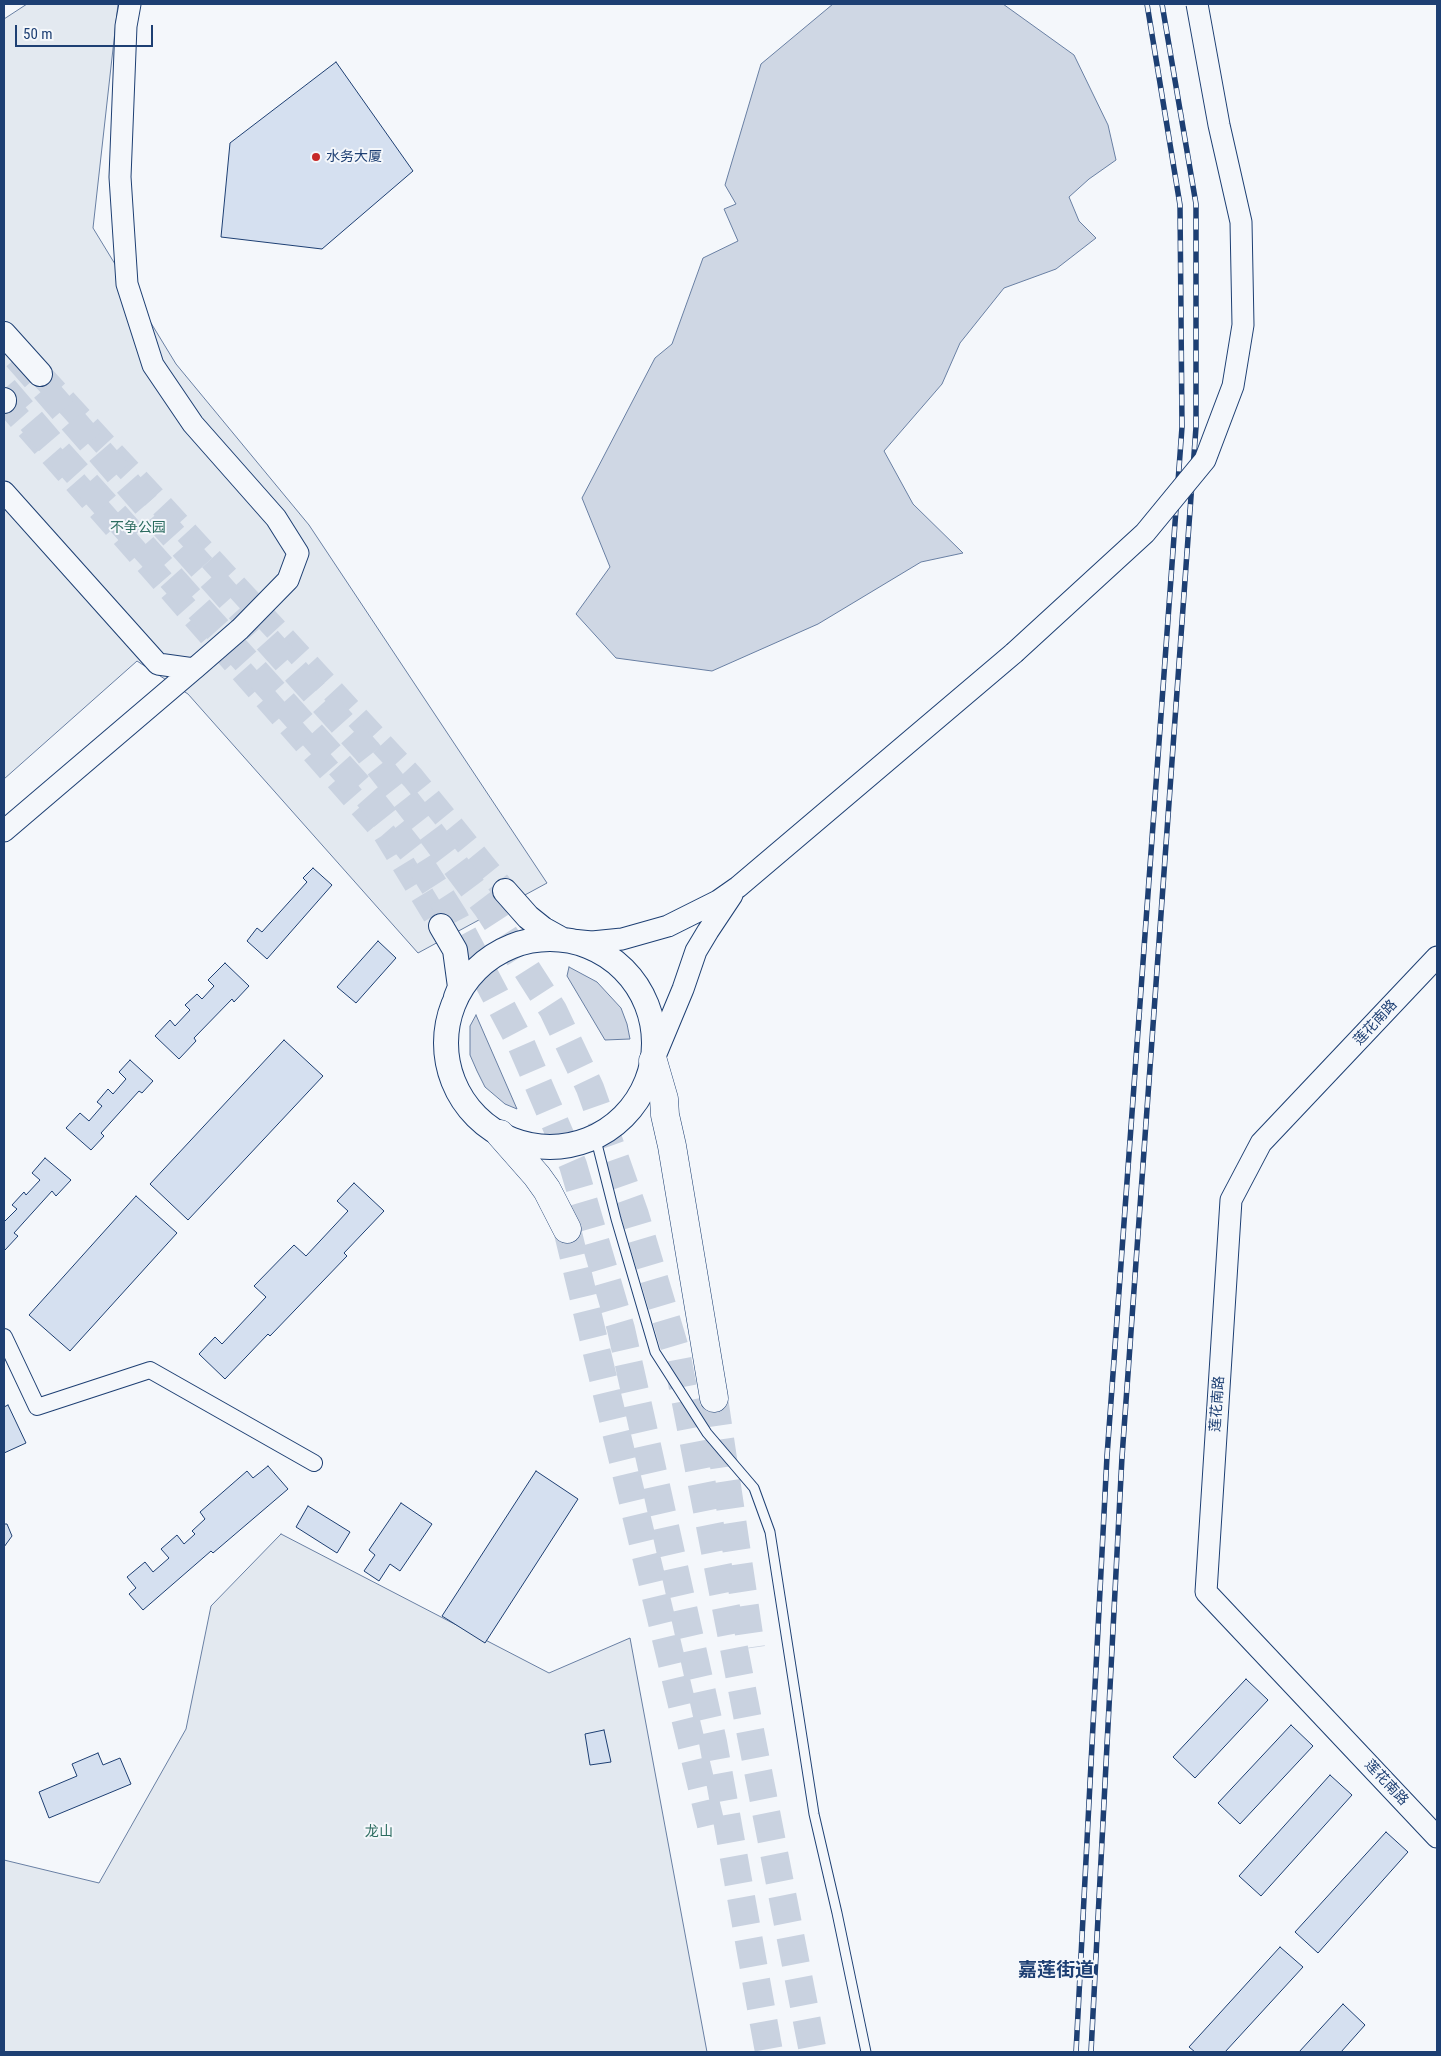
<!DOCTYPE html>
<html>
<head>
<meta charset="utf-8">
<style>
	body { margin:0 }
	#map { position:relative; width:1441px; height:2056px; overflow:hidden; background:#f4f7fb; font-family:"Roboto Condensed",sans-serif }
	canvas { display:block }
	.frame { position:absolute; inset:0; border:5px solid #1d3f73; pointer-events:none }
	.scale { position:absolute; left:15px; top:25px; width:138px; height:22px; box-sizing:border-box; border:2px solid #1d3f73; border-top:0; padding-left:6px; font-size:15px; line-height:18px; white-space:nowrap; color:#1d3f73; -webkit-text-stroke:4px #f4f7fb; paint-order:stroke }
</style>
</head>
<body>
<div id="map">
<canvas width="1441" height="2056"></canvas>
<div class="frame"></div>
<div class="scale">50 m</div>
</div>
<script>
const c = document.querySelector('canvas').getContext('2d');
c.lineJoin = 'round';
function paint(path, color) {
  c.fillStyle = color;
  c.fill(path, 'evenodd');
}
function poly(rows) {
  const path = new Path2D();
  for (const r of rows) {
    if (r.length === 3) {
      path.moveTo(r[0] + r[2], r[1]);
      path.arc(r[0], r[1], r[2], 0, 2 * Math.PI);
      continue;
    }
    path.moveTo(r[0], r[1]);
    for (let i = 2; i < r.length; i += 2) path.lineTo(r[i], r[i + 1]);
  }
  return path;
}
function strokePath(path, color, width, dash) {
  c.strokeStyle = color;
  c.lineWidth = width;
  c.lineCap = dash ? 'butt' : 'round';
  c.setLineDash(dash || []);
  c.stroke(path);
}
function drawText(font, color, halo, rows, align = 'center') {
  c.font = font + ' "Roboto Condensed","Noto Sans SC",sans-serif';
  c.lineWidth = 4;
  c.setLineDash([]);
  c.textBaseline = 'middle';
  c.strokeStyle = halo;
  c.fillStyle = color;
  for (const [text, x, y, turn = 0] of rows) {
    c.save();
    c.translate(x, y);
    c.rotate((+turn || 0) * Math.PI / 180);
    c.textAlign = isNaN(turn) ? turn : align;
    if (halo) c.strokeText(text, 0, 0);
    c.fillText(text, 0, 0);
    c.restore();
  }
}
const green = poly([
	[27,4,118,4,93,228,176,364,309,525,547,883,418,953,188,694,137,661,4,779,4,19,27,4],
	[281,1534,549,1673,630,1638,707,2052,4,2052,4,1860,99,1883,186,1729,211,1606,281,1534]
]);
const water = poly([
	[833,4,1003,4,1074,55,1108,125,1116,160,1089,179,1069,197,1079,221,1096,238,1056,269,1004,288,960,343,942,384,884,451,913,504,963,553,921,562,818,624,712,671,616,658,576,614,610,567,582,498,655,358,672,344,703,258,738,241,724,209,736,204,725,185,761,64,833,4],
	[569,967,597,982,621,1008,627,1024,630,1039,605,1040,567,976,569,967],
	[476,1015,517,1109,505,1104,485,1087,477,1071,470,1055,470,1026,476,1015]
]);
const building = poly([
	[336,62,413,171,322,249,221,237,230,143,336,62],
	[313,868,332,885,267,959,247,941,257,928,262,932,307,882,303,878,313,868],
	[378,941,396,958,356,1003,337,987,378,941],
	[225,963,249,986,234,1002,232,999,194,1038,196,1041,179,1059,155,1036,170,1020,175,1026,190,1010,185,1005,197,994,202,999,214,986,208,980,225,963],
	[284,1040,323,1076,188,1220,150,1184,284,1040],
	[130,1060,153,1081,142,1093,139,1091,101,1133,104,1136,91,1150,66,1128,80,1113,89,1121,102,1106,97,1102,108,1089,113,1094,126,1079,119,1072,130,1060],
	[45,1158,71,1180,56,1196,52,1191,14,1233,18,1236,5,1250,4,1248,4,1222,17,1209,12,1205,24,1192,26,1195,40,1180,32,1173,45,1158],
	[354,1183,384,1211,344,1253,347,1256,270,1336,268,1334,225,1379,199,1354,215,1337,222,1344,266,1297,254,1286,294,1245,306,1256,348,1211,337,1201,354,1183],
	[136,1196,177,1233,70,1351,29,1315,136,1196],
	[8,1405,26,1443,4,1453,4,1407,8,1405],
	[268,1466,288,1489,213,1553,211,1551,143,1610,129,1594,136,1588,127,1577,145,1562,153,1572,169,1558,161,1549,177,1535,184,1544,195,1534,192,1531,205,1519,200,1512,247,1471,253,1478,268,1466],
	[536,1471,578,1499,485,1643,442,1616,536,1471],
	[401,1503,432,1524,400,1571,390,1564,379,1581,364,1571,375,1555,369,1550,401,1503],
	[308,1506,350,1532,337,1553,296,1527,308,1506],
	[4,1524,7,1524,12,1536,4,1547,4,1524],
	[1246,1679,1268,1700,1195,1778,1173,1757,1246,1679],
	[1291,1725,1313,1746,1240,1824,1218,1803,1291,1725],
	[604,1730,611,1762,590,1765,585,1734,604,1730],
	[98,1753,103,1765,120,1758,131,1784,49,1818,39,1792,77,1776,72,1764,98,1753],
	[1330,1775,1352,1795,1261,1896,1239,1876,1330,1775],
	[1386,1832,1408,1852,1318,1953,1295,1932,1386,1832],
	[1280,1947,1303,1967,1225,2052,1195,2052,1189,2047,1280,1947],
	[1343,2004,1365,2025,1341,2052,1299,2052,1343,2004]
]);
const secondaryTunnel = poly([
	[40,374,413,778,505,891],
	[4,401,385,834,441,926]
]);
const trunkTunnel = poly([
	[17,357,162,523,367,751,422,821,486,906,553,1010,590,1088,635,1215,676,1352,813,2052],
	[4,389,58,452,371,800,413,853,454,917,521,1044,573,1165,621,1329,713,1742,769,2052],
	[567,1229,711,1825],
	[714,1398,751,1648]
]);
const service = poly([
	[595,1136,616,1219,655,1352,707,1433,754,1488,770,1532,814,1814,837,1913,866,2052]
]);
const minor = poly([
	[4,1337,37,1407,150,1370,314,1463]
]);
const tertiary = poly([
	[4,492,158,664,194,669,240,629,288,580,298,553,276,518,193,424,153,365,127,284,120,177,126,26,130,4],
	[4,831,194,669],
	[561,939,592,942,622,939,668,926,718,901,738,887,1014,653],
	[1437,957,1261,1143,1231,1200,1206,1592,1437,1837],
	[653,1061,683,989,696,951,708,931,732,895]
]);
const secondary = poly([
	[4,334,40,374],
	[4,400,4,401],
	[505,891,528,917,543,929,561,939],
	[441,926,455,950,460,987,456,997],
	[550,1043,104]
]);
const trunk = poly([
	[653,1061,664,1099,665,1115,672,1146,714,1398],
	[500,1134,537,1176,547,1190,567,1229]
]);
const rail = poly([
	[1076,2052,1107,1456,1182,427,1180,205,1147,4],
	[1091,2052,1122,1457,1196,427,1196,204,1162,4]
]);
const tertiaryBridge = poly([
	[1014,653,1145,533,1205,460,1233,386,1243,325,1241,222,1219,125,1197,4]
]);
const markers = [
	[316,157,5,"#c62828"]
];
const poiNames = [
	["水务大厦",326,157]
];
const parkNames = [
	["不争公园",138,528],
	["龙山",379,1832]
];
const streetNames = [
	["莲花南路",1376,1023,-47],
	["莲花南路",1218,1404,-86],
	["莲花南路",1386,1783,47]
];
const districtNames = [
	["嘉莲街道",1056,1971]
];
paint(green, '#e3e9f0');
strokePath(green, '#687fa3', 1);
paint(water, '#cfd7e4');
strokePath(water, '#687fa3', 1);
paint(building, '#d5e0f0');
strokePath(building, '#1d3f73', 1);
strokePath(secondaryTunnel, '#c9d2e0', 24, [24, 12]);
strokePath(trunkTunnel, '#c9d2e0', 28, [28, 14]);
strokePath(service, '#1d3f73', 11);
strokePath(minor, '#1d3f73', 18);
strokePath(tertiary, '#1d3f73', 23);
strokePath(secondary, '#1d3f73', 26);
strokePath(trunk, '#1d3f73', 29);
strokePath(service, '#f4f7fb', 9);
strokePath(minor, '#f4f7fb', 16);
strokePath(tertiary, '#f4f7fb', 21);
strokePath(secondary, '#f4f7fb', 24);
strokePath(trunk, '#f4f7fb', 28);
strokePath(rail, '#1d3f73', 5.5);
strokePath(rail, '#f4f7fb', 4, [11]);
strokePath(tertiaryBridge, '#1d3f73', 23, []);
strokePath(tertiaryBridge, '#f4f7fb', 21);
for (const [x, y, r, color] of markers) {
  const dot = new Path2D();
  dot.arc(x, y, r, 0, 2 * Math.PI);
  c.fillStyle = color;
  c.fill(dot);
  strokePath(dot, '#f4f7fb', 2);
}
drawText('14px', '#1d3f73', '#f4f7fb', poiNames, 'left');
drawText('14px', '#2c6c60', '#f4f7fb', parkNames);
drawText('14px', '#1d3f73', '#f4f7fb', streetNames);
drawText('bold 19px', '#1d3f73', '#f4f7fb', districtNames);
</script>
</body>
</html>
